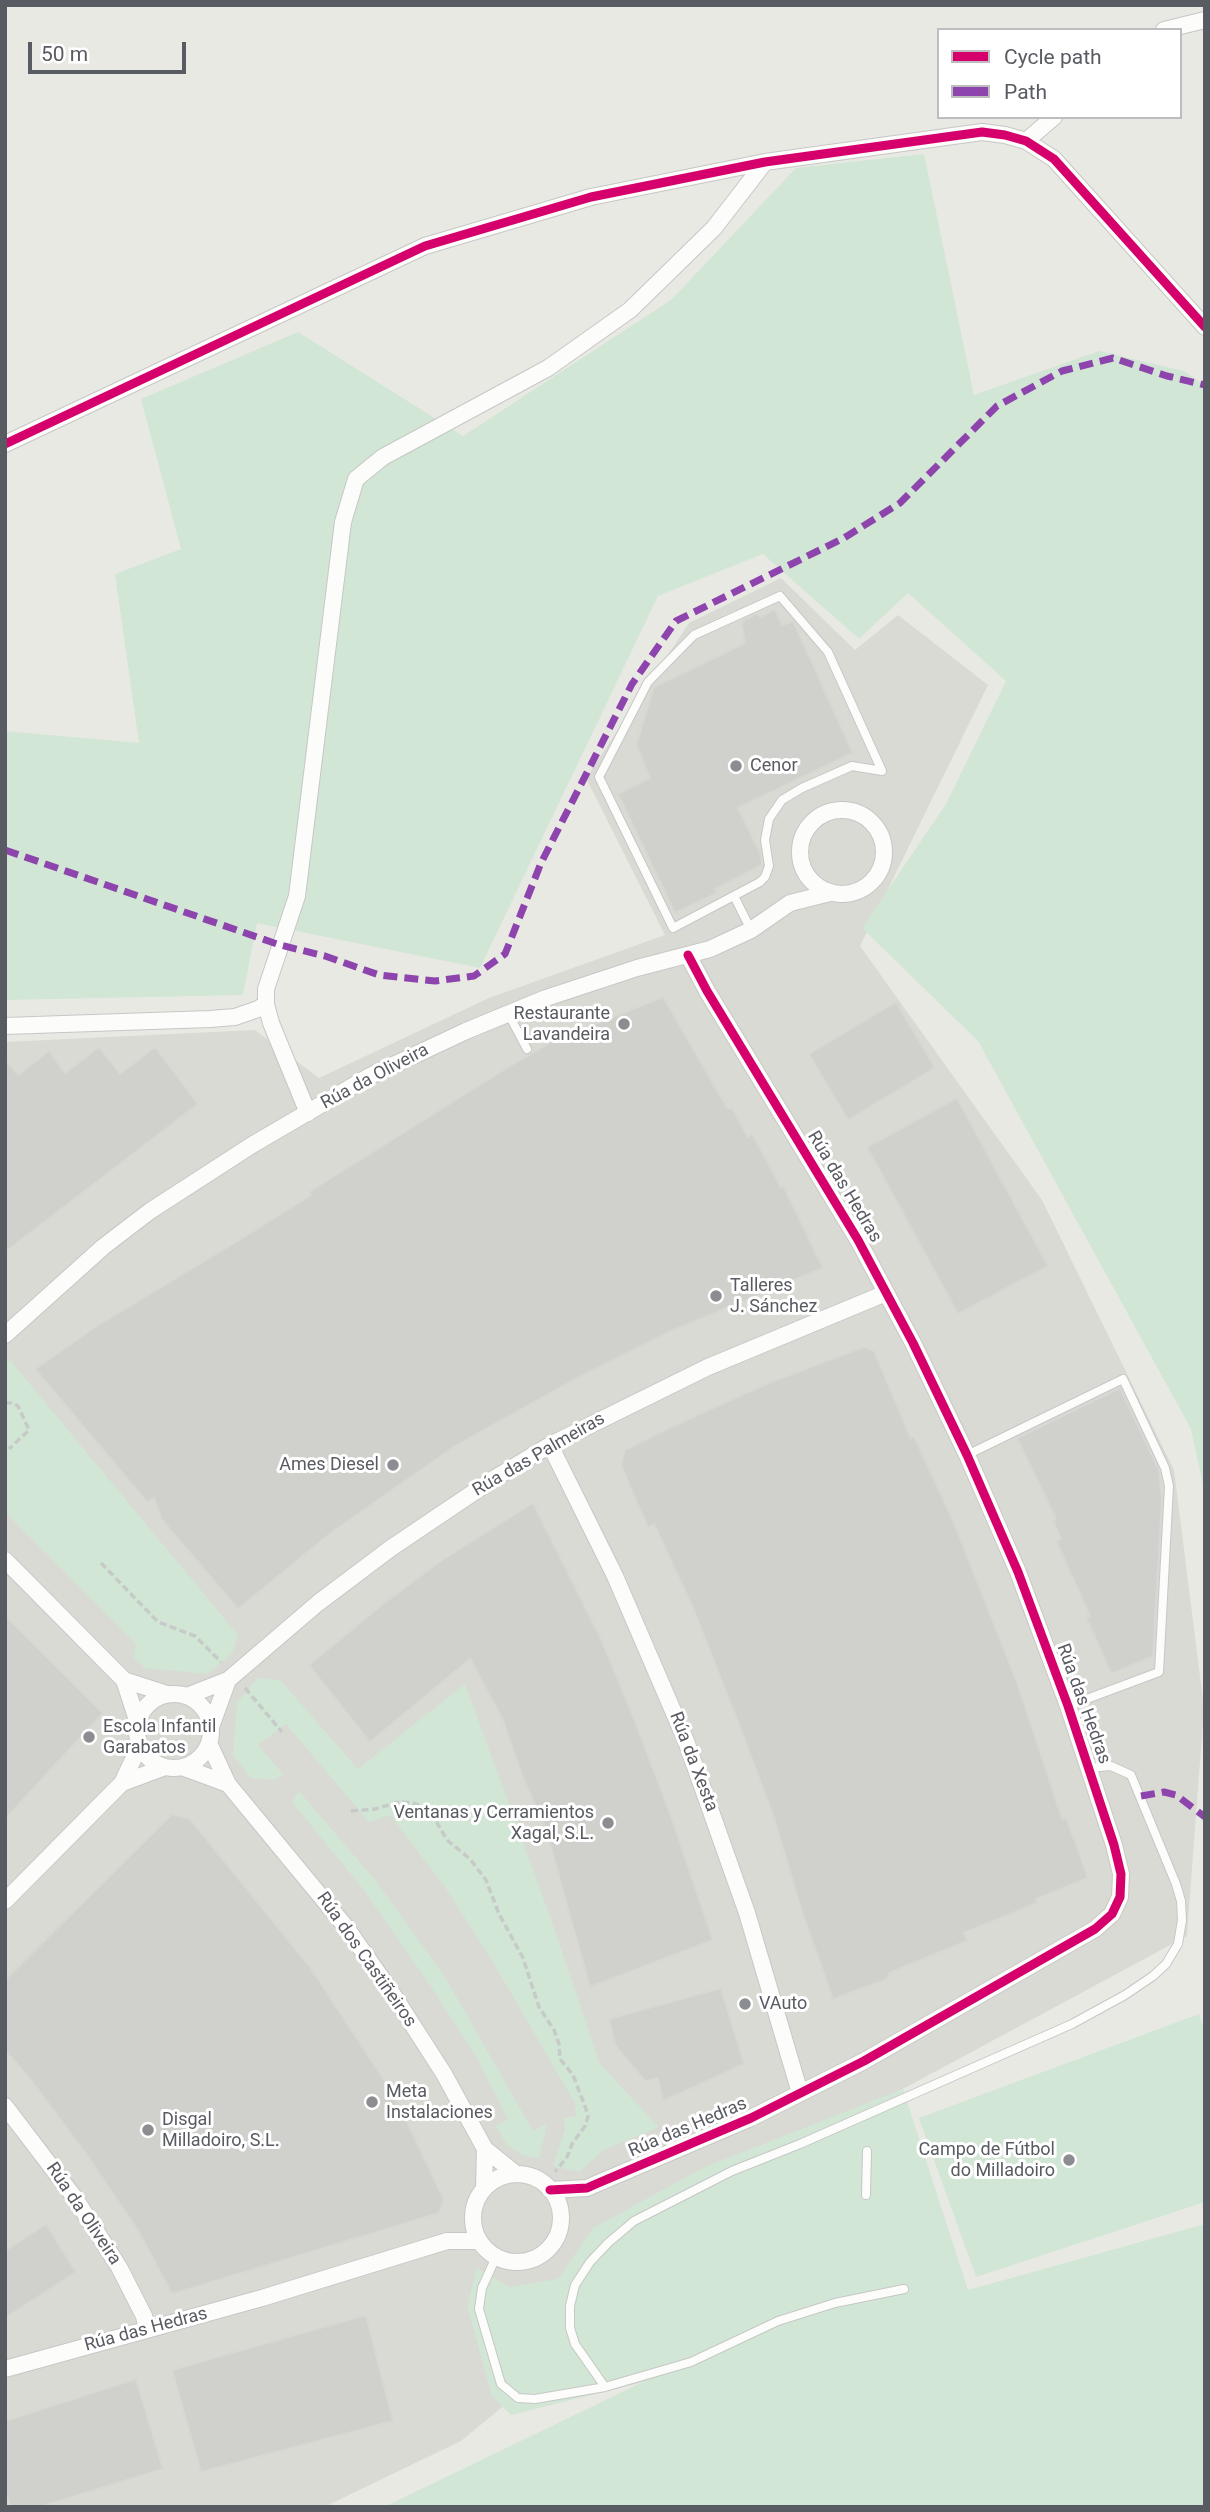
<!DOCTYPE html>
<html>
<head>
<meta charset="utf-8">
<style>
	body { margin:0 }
	#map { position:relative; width:1210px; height:2512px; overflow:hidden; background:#e9e9e4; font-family:Roboto,sans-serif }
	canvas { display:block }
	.frame { position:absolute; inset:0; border:7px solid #595b62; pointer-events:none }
	.legend { position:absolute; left:937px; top:28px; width:245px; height:91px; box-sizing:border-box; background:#fff; border:2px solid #bdbdc0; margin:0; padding:9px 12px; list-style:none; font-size:21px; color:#595b62 }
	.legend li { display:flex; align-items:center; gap:14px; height:35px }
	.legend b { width:35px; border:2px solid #bdbdc0 }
	.scale { position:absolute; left:28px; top:42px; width:158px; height:32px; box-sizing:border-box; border:4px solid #595b62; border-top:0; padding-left:9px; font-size:21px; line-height:24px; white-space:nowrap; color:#595b62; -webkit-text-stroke:5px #fff; paint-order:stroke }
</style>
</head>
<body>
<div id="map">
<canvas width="1210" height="2512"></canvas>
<div class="frame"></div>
<ul class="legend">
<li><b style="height:9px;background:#d6006c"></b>Cycle path</li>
<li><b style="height:9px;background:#8e44ad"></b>Path</li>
</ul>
<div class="scale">50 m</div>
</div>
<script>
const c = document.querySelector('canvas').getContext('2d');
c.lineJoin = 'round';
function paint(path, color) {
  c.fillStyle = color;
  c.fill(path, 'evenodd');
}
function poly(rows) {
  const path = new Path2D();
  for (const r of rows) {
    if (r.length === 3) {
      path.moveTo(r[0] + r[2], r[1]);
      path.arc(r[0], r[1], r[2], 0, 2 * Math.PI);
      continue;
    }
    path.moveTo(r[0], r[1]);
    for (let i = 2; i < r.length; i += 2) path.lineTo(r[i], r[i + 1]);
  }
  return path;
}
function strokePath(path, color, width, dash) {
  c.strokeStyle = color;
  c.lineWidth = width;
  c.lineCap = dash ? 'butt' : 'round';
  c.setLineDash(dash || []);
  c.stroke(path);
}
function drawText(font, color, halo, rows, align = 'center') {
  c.font = font + ' Roboto,sans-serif';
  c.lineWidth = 6;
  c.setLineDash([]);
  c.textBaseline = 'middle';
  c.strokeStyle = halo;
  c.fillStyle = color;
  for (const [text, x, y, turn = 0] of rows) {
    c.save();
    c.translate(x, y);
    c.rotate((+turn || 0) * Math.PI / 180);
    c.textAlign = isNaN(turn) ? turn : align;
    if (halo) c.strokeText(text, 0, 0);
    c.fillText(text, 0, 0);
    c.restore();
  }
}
const industrial = poly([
	[781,578,855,650,898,615,988,685,860,946,1042,1200,1174,1470,1204,1708,1187,1936,862,2111,461,2441,324,2507,5,2507,5,1042,255,1030,319,1078,489,998,665,935,586,778,689,623]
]);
const green = poly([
	[924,154,974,395,1099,351,1184,371,1205,386,1205,1494,1191,1429,978,1041,862,928,946,804,1006,681,908,593,859,639,763,554,658,596,480,968,257,923,243,995,5,1000,5,731,139,743,115,574,181,549,141,399,298,332,463,436,671,300,796,168],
	[10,1360,238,1635,232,1653,208,1674,145,1668,134,1658,136,1644,5,1512,5,1365],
	[258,1678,280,1680,358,1769,465,1684,552,1922,600,2064,659,2127,604,2150,579,2172,553,2166,565,2130,564,2118,576,2116,575,2103,491,1959,445,1887,390,1815,369,1822,286,1724,258,1745,283,1774,275,1780,251,1778,233,1755,237,1703],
	[299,1791,376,1881,445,1977,533,2131,547,2124,539,2158,522,2155,506,2144,496,2126,508,2119,477,2058,430,1985,363,1889,292,1802],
	[1199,2014,1205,2032,1205,2202,976,2277,919,2118],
	[903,2089,968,2290,1205,2224,1205,2507,384,2507,643,2382,511,2415,492,2396,467,2306,477,2268,510,2287,558,2279,593,2228,705,2167]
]);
const building = poly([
	[775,609,782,625,793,621,794,623,853,753,738,808,761,855,762,865,715,889,717,893,675,913,618,794,650,778,636,745,654,687,745,643,742,625,744,620,756,614,761,617,775,609],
	[663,997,728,1109,732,1108,748,1137,752,1134,781,1187,783,1185,823,1268,669,1332,577,1378,455,1446,332,1532,238,1609,162,1520,154,1498,147,1502,35,1369,97,1326,254,1231,311,1195,309,1192,510,1066,567,1033,568,1035,663,997],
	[896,1002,935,1068,848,1120,809,1054,896,1002],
	[99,1047,120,1074,155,1047,198,1104,5,1252,5,1059,18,1075,49,1051,65,1073,99,1047],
	[957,1098,1048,1266,958,1314,867,1147,957,1098],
	[864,1347,874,1351,911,1438,914,1436,954,1523,1018,1685,1062,1819,1066,1817,1088,1878,1036,1899,1037,1903,964,1933,967,1941,889,1973,887,1979,833,1999,801,1909,774,1818,740,1727,693,1608,654,1524,648,1528,621,1465,625,1450,671,1427,771,1382,864,1347],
	[1120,1388,1159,1470,1162,1500,1153,1656,1111,1674,1086,1617,1090,1616,1056,1541,1061,1539,1053,1521,1056,1519,1017,1438,1120,1388],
	[533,1503,602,1641,635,1721,671,1816,713,1940,590,1987,546,1830,522,1775,502,1718,470,1659,370,1742,309,1665,383,1604,442,1560,533,1503],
	[5,1615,103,1713,5,1819,5,1615],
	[172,1814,190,1819,310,1967,382,2077,409,2126,444,2200,439,2213,172,2294,139,2232,87,2155,31,2080,5,2050,5,1980,172,1814],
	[721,1988,744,2064,663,2101,658,2078,645,2081,615,2045,609,2019,721,1988],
	[46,2224,76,2272,5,2318,5,2251,46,2224],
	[366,2315,393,2421,201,2472,172,2370,366,2315],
	[136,2379,163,2469,40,2507,11,2507,5,2491,5,2421,136,2379]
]);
const path = poly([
	[5,1403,13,1403,18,1406,29,1430,9,1449],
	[101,1563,158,1622,195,1636,221,1662],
	[245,1688,282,1732],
	[351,1811,375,1809,399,1802,413,1803,424,1807,432,1814,447,1840,470,1859,486,1880,499,1914,523,1958,539,2007,554,2030,559,2044,560,2059,573,2075,586,2109,588,2117,585,2126,572,2144,567,2157,555,2172]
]);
const service = poly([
	[780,596,828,652,882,771,852,766,802,788,782,800,769,819,765,840,769,866,765,877,760,882,673,928,599,777,648,682,694,635,780,596],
	[734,896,751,930],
	[508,1013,527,1049],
	[967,1455,1123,1379,1165,1468,1169,1486,1159,1672,1068,1706],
	[866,2195,867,2151],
	[496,2257,482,2288,479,2309,501,2384,518,2398,535,2399,605,2387,691,2362,778,2321,835,2303,904,2289],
	[605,2387,575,2344,570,2328,570,2306,575,2285,590,2262,608,2243,634,2221,732,2171,800,2144,1072,2024,1125,1995,1153,1976,1166,1964,1178,1944,1182,1920,1181,1901,1176,1884,1131,1775,1111,1766,1089,1768]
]);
const minor = poly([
	[1164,30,1205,20],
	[1026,141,1054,117],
	[5,444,425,246,591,197,765,162,982,132,1005,135,1026,141,1054,159,1205,327],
	[842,852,42],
	[5,1026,210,1019,235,1017,258,1009,266,1004],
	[308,1113,271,1023,266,1004,266,989,297,896,343,522,356,479,383,457,548,368,630,310,714,228,765,162],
	[5,1335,103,1247,150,1211,252,1145,370,1076,466,1031,546,998,637,968,710,949,751,930,790,903,830,893],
	[550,1445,615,1576,686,1741,747,1913,800,2093],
	[5,1560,124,1680,167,1694],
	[124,1680,138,1723],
	[174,1731,37],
	[187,1696,228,1680,318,1603,391,1548,495,1478,550,1445,708,1367,886,1293],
	[211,1727,228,1680],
	[209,1743,228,1784,346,1927,394,1996,444,2074,485,2149,484,2189],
	[182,1767,228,1784],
	[122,1783,140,1745],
	[5,1901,122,1783,165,1767],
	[5,2106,75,2198,119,2267,144,2316,147,2330],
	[485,2149,516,2174],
	[517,2218,44],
	[550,2190,587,2188,596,2184,751,2118,864,2061,1095,1929,1112,1914,1120,1897,1121,1874,1114,1845,1068,1706,1018,1572,967,1455,913,1343,858,1240,707,991,688,955],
	[5,2369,262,2298,447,2241,479,2241]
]);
const quiet = poly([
	[5,850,280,945,325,956,379,975,435,981,474,976,505,954,541,863,632,684,676,621,844,538,900,503,997,406,1062,371,1113,358,1167,376,1205,385],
	[1141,1796,1164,1792,1176,1795,1205,1817]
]);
const cycleway = poly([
	[5,444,425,246,591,197,765,162,982,132,1005,135,1026,141,1054,159,1205,327],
	[550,2190,587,2188,596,2184,751,2118,864,2061,1095,1929,1112,1914,1120,1897,1121,1874,1114,1845,1068,1706,1018,1572,967,1455,913,1343,858,1240,707,991,688,955]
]);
const markers = [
	[736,766,7,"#8b8d90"],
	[624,1024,7,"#8b8d90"],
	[716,1296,7,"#8b8d90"],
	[393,1465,7,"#8b8d90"],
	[89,1737,7,"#8b8d90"],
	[608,1823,7,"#8b8d90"],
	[745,2004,7,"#8b8d90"],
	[372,2102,7,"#8b8d90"],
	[148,2130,7,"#8b8d90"],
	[1069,2160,7,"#8b8d90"]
];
const poiNames = [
	["Cenor",750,766],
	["Restaurante",610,1014,"right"],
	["Lavandeira",610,1035,"right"],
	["Talleres",730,1286],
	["J. Sánchez",730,1307],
	["Ames Diesel",379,1465,"right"],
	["Escola Infantil",103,1727],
	["Garabatos",103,1748],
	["Ventanas y Cerramientos",594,1813,"right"],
	["Xagal, S.L.",594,1834,"right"],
	["VAuto",759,2004],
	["Meta",386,2092],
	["Instalaciones",386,2113],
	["Disgal",162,2120],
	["Milladoiro, S.L.",162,2141],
	["Campo de Fútbol",1055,2150,"right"],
	["do Milladoiro",1055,2171,"right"]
];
const streetNames = [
	["Rúa da Oliveira",375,1077,-28],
	["Rúa das Hedras",844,1187,59],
	["Rúa das Palmeiras",539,1455,-30],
	["Rúa das Hedras",1083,1704,70],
	["Rúa da Xesta",693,1762,69],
	["Rúa dos Castiñeiros",366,1960,55],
	["Rúa das Hedras",688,2128,-23],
	["Rúa da Oliveira",83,2214,56],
	["Rúa das Hedras",146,2330,-15]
];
paint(industrial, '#dadad5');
paint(green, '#d1e6d4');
paint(building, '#d0d0cc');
strokePath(building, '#d8d8d3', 2);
strokePath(service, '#c6c7c6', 10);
strokePath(minor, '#c6c7c6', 18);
strokePath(path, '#c6cbca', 3.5, [7, 3.5]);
strokePath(service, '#fcfcfb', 8);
strokePath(minor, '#fcfcfb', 16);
strokePath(quiet, '#8e44ad', 7, [14, 7]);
strokePath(cycleway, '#d6006c', 9);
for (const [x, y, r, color] of markers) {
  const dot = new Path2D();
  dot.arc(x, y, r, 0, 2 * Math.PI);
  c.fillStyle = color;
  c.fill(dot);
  strokePath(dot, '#fff', 2.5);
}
drawText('18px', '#595b62', '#fff', poiNames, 'left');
drawText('18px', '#595b62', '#fff', streetNames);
</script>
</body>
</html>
